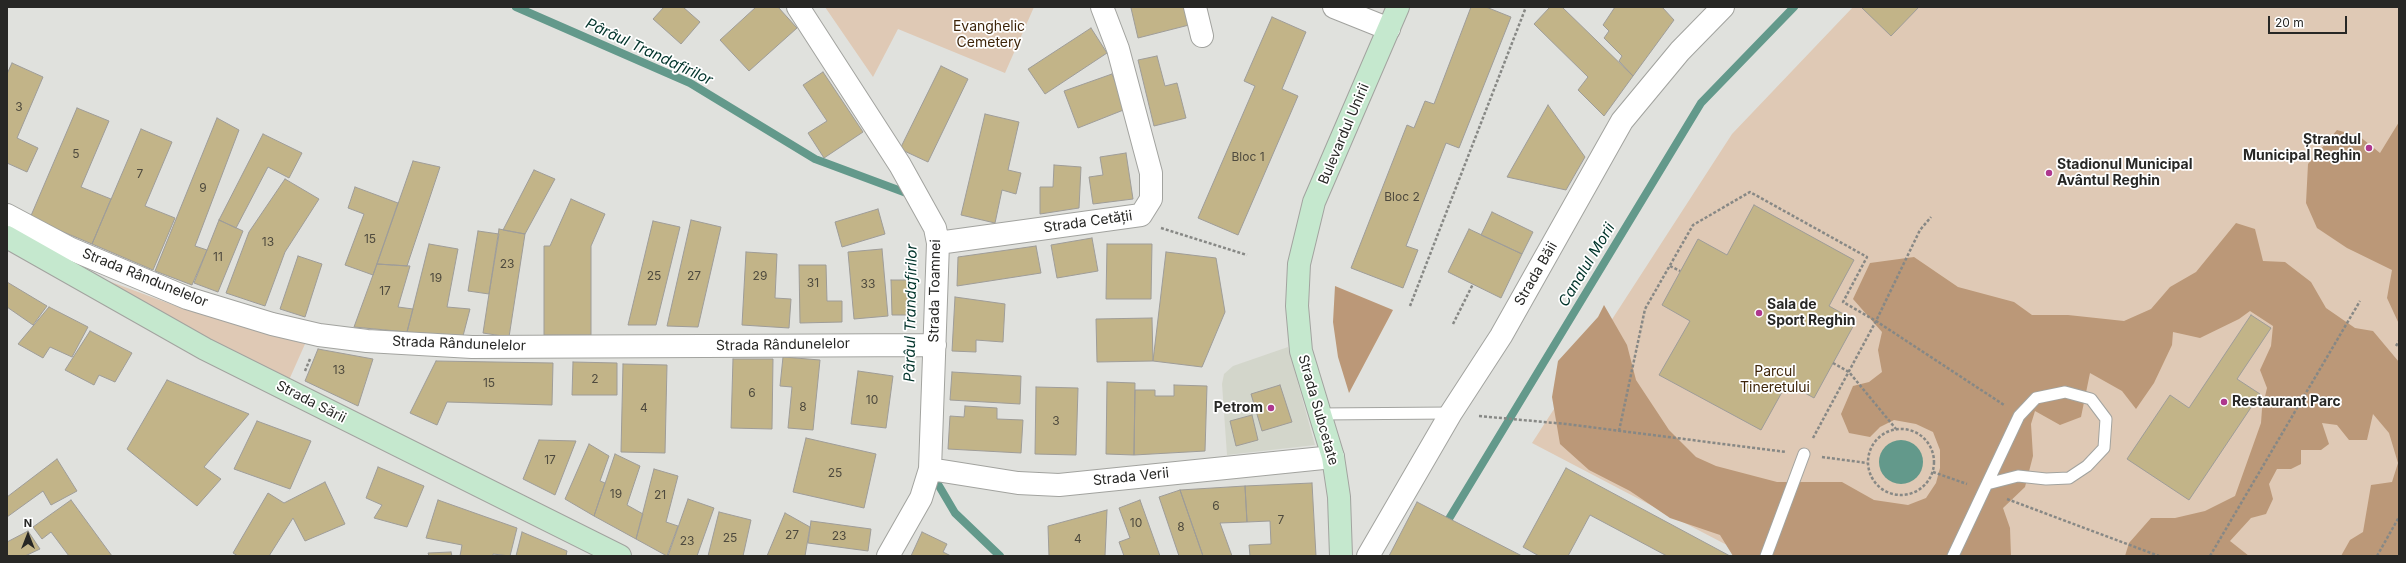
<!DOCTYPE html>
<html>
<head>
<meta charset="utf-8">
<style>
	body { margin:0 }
	#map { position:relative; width:2406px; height:563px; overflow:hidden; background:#e0e1dd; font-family:Inter,sans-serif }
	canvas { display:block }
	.frame { position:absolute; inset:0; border:8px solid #272725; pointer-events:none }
	.north { position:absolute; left:8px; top:515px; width:40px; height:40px; -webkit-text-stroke:3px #fff; paint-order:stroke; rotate:0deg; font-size:11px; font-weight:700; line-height:16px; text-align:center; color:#272725 }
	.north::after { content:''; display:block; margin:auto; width:14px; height:18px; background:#272725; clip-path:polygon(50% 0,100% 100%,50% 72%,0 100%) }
	.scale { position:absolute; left:2268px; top:16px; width:79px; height:18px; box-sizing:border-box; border:2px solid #272725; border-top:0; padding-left:5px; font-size:12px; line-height:14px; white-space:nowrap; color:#272725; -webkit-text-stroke:3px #fff; paint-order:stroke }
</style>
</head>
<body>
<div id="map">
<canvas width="2406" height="563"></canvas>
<div class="frame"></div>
<div class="north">N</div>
<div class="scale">20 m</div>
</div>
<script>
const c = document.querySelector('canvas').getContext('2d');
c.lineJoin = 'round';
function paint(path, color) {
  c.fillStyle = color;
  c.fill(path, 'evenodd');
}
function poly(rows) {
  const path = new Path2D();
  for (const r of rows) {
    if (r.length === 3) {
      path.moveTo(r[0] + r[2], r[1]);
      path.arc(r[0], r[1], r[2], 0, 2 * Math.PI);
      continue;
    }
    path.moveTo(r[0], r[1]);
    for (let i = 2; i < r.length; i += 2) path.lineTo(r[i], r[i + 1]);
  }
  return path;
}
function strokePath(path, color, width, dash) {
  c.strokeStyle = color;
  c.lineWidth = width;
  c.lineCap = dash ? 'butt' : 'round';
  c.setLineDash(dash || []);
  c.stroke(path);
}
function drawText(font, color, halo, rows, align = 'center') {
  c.font = font + ' Inter,sans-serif';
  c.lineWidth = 3.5;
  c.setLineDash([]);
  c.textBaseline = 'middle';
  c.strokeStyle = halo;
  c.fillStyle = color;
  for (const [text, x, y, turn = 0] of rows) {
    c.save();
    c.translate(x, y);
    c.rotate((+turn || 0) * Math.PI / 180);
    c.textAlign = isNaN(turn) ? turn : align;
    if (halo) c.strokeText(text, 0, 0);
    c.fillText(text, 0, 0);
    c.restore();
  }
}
const built = poly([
	[1288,347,1315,445,1227,455,1222,384,1224,374,1233,366]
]);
const green = poly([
	[825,7,1034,7,1005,73,898,29,873,77],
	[1853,7,2399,7,2399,556,1743,556,1744,554,1532,443,1732,134],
	[41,256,184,309,305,344,285,389]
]);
const forest = poly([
	[2399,122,2399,324,2387,298,2392,270,2347,248,2317,228,2306,203,2308,164,2337,130,2359,136,2380,153],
	[2236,223,2255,229,2263,261,2285,262,2311,282,2326,308,2355,328,2373,331,2399,362,2399,556,2341,556,2350,540,2363,532,2371,485,2392,482,2398,463,2389,433,2373,414,2367,440,2349,440,2337,425,2322,423,2329,444,2321,450,2301,450,2301,464,2291,469,2277,469,2269,484,2273,499,2266,514,2251,518,2230,541,2249,556,2125,556,2129,543,2151,518,2175,518,2205,511,2235,496,2261,423,2262,409,2267,388,2260,370,2271,346,2273,326,2250,311,2239,319,2200,338,2173,332,2172,345,2154,383,2136,409,2122,391,2090,373,2081,417,2060,425,2035,411,2031,424,2033,456,2025,487,2003,508,2010,528,2011,556,1733,556,1720,535,1670,518,1630,491,1589,470,1560,444,1552,397,1558,361,1598,317,1604,305,1627,345,1636,380,1669,430,1696,457,1716,466,1777,482,1842,482,1874,500,1908,505,1926,498,1936,483,1940,468,1940,450,1933,432,1916,424,1894,420,1880,427,1870,437,1849,433,1841,414,1853,386,1869,382,1882,372,1878,350,1882,332,1853,299,1870,263,1914,257,1958,287,2014,302,2032,315,2068,315,2124,321,2151,309,2170,287,2196,272],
	[1335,286,1393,310,1349,393,1338,357,1333,322]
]);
const water = poly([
	[1901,462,22]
]);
const stream = poly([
	[516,7,690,83,815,159,909,194,910,197],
	[932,474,955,513,1000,556],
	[1444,527,1701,103,1794,7]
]);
const building = poly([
	[664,7,683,7,700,22,681,44,653,19,664,7],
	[756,7,778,7,797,28,749,71,720,40,756,7],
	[1134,7,1185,7,1189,25,1138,38,1131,8,1134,7],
	[1471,7,1486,7,1511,17,1459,148,1446,143,1406,246,1418,250,1403,288,1351,268,1407,125,1414,128,1425,101,1434,104,1471,7],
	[1550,7,1562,7,1633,76,1604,116,1578,90,1588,77,1534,24,1550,7],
	[1615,7,1662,7,1674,20,1633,76,1619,61,1622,56,1604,38,1609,31,1603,25,1615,7],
	[1861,7,1919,7,1891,36,1861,7],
	[1272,17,1306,32,1282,89,1298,96,1238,235,1198,218,1255,86,1244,81,1272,17],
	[1091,28,1107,53,1045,94,1028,69,1091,28],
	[1157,56,1165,86,1177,83,1186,118,1154,126,1138,60,1157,56],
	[12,63,43,77,17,138,38,148,27,172,7,163,7,74,12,63],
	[941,66,968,79,928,162,900,149,941,66],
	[823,72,863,132,824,158,808,133,827,121,803,85,823,72],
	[1112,74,1126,109,1078,128,1064,91,1112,74],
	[1548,105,1585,157,1566,190,1507,177,1548,105],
	[77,108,109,121,81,187,111,199,92,244,30,218,77,108],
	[985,114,1019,122,1008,170,1021,173,1016,194,1002,190,995,223,961,215,985,114],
	[217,118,239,130,195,246,207,250,192,285,155,271,217,118],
	[141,129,172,142,145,206,175,218,153,270,92,244,141,129],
	[263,134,302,153,289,178,268,167,236,228,219,220,263,134],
	[1126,153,1133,199,1093,204,1089,177,1103,175,1100,157,1126,153],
	[413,161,440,167,407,266,377,264,413,161],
	[1054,165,1081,167,1079,208,1040,214,1040,187,1053,187,1054,165],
	[534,170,555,179,525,234,503,230,534,170],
	[285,179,319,199,285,252,265,306,226,293,249,232,285,179],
	[355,187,398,203,373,275,345,265,364,214,348,208,355,187],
	[571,199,605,214,591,246,591,335,544,335,544,246,550,246,571,199],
	[1754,205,1854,260,1829,306,1856,321,1814,398,1787,383,1761,430,1659,375,1690,321,1662,305,1698,239,1727,255,1754,205],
	[878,209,885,234,842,247,835,222,878,209],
	[1492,212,1533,232,1522,254,1481,235,1492,212],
	[219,220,243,231,218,292,194,283,219,220],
	[691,220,721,227,698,327,667,326,691,220],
	[653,221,680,227,656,325,628,325,653,221],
	[499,229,525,234,509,337,483,333,499,229],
	[1469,229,1522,254,1501,298,1448,272,1469,229],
	[478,231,499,234,489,294,468,291,478,231],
	[1092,238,1098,271,1057,278,1051,245,1092,238],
	[429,244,458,249,447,307,470,309,463,336,407,332,429,244],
	[1107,244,1152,244,1151,299,1106,299,1107,244],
	[1036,246,1041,273,957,286,958,257,1036,246],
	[882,249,888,316,854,319,848,252,882,249],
	[746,252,777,254,775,298,791,299,789,328,742,325,746,252],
	[1166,252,1216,258,1225,312,1202,367,1153,361,1166,252],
	[298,256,322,264,305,317,280,309,298,256],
	[377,264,410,266,398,307,413,309,407,332,354,327,377,264],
	[799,265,826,265,827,301,842,301,842,322,800,323,799,265],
	[891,280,909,280,909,315,892,315,891,280],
	[7,282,47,306,33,325,7,307,7,282],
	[955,297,1005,304,1003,342,976,340,976,352,952,351,955,297],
	[49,307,88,327,72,357,50,347,43,358,18,344,49,307],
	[2251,315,2271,328,2237,379,2260,394,2189,500,2127,459,2170,395,2189,408,2251,315],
	[1152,318,1153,361,1097,362,1096,319,1152,318],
	[90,331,132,353,115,382,99,375,94,385,65,370,90,331],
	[318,349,373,359,358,406,305,381,318,349],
	[783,357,820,360,813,430,788,428,792,387,780,386,783,357],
	[733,359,773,359,772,429,731,428,733,359],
	[436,361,553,363,552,405,447,402,437,425,410,413,436,361],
	[573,362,617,363,617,395,572,395,573,362],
	[623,364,667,365,665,453,621,452,623,364],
	[858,371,893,376,886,428,851,424,858,371],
	[952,372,1021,376,1020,404,950,400,952,372],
	[167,380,249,414,204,467,221,479,197,506,127,449,167,380],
	[1107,382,1135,383,1134,455,1106,454,1107,382],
	[1174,385,1207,386,1205,451,1134,455,1135,390,1155,390,1155,396,1174,396,1174,385],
	[1280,385,1292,422,1262,431,1251,394,1280,385],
	[1036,387,1078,388,1076,455,1035,454,1036,387],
	[965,406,997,408,997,419,1023,420,1021,453,948,449,950,416,964,417,965,406],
	[1252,415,1258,440,1236,446,1230,421,1252,415],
	[257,421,311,441,290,489,234,469,257,421],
	[806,438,876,454,864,508,793,492,806,438],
	[539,440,576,441,555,495,523,479,539,440],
	[589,444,609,456,600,481,605,483,594,516,565,499,589,444],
	[615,454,640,466,627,505,643,514,636,539,594,516,615,454],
	[57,459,77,491,51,505,43,491,7,517,7,497,57,459],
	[378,467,424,486,407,527,374,518,382,505,366,498,378,467],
	[1566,468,1730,556,1667,556,1590,515,1568,556,1539,556,1523,547,1566,468],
	[654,469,678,476,666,522,678,526,667,556,636,539,654,469],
	[325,482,345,524,305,541,293,518,269,556,238,556,233,553,268,493,284,503,325,482],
	[1312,483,1316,556,1250,556,1249,545,1271,544,1270,521,1247,522,1245,486,1312,483],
	[1245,486,1247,522,1220,523,1232,556,1203,556,1180,490,1245,486],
	[1180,490,1203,556,1179,556,1159,497,1180,490],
	[688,499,714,508,697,556,668,556,688,499],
	[71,500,112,556,69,556,51,532,42,539,33,527,71,500],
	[438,500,517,528,510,556,493,554,493,556,460,556,462,545,426,538,438,500],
	[1140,500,1160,556,1124,556,1119,542,1130,538,1119,508,1140,500],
	[1417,502,1522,556,1389,556,1417,502],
	[1107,510,1105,556,1049,556,1048,526,1107,510],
	[719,512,751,520,743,556,708,556,719,512],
	[785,513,810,527,805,556,767,556,785,513],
	[811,521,871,529,868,551,808,543,811,521],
	[28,531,40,549,25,556,7,556,7,542,28,531],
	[522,532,567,551,566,556,516,556,522,532],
	[922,532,947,544,943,552,951,556,911,556,922,532],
	[451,552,452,556,429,556,428,553,451,552]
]);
const path = poly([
	[1161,228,1247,255],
	[1670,266,1680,271],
	[1410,306,1526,7],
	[1453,324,1473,284],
	[2396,346,2399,341],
	[1833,363,1849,372,1896,429],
	[305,371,310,359],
	[1479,416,1566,424,1786,452],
	[1901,462,33],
	[1619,431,1645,309,1693,225,1750,192,1867,257,1843,302,1876,321,2004,405],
	[1813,438,1876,321,1920,230,1931,217],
	[1822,457,1867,463],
	[1933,472,1967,484],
	[2007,499,2159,556],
	[2210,556,2360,301],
	[2377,556,2399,517]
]);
const lane = poly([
	[1320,414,1451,413],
	[1766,556,1804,454],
	[1953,556,2019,416,2036,398,2065,392,2091,399,2106,419,2104,448,2087,466,2069,478,2046,479,2018,476,1987,484]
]);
const street = poly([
	[798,7,900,165,935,228,938,243,930,469,921,498,888,556],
	[1195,7,1202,36],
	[1334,7,1389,29],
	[7,215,71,249,187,298,272,324,319,335,367,341,472,347,935,345],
	[938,243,1141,215,1151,199,1151,173,1118,49,1102,7],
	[930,469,1018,483,1059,485,1333,457],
	[1368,556,1451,413,1501,336,1622,121,1680,51,1723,7]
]);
const secondary = poly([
	[7,237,205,349,620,556],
	[1341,556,1339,497,1333,457,1301,351,1297,306,1299,264,1314,202,1398,7]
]);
const markers = [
	[2369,148,4,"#ae378e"],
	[2049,173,4,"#ae378e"],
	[1759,313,4,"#ae378e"],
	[2224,402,4,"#ae378e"],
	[1271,408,4,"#ae378e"]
];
const numberNames = [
	["3",19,107],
	["5",76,154],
	["Bloc 1",1248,157],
	["7",140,174],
	["9",203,188],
	["Bloc 2",1402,197],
	["15",370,239],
	["13",268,242],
	["11",218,257],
	["23",507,264],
	["25",654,276],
	["27",694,276],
	["29",760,276],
	["19",436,278],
	["31",813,283],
	["33",868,284],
	["17",385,291],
	["13",339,370],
	["2",595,379],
	["15",489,383],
	["6",752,393],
	["10",872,400],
	["8",803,407],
	["4",644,408],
	["3",1056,421],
	["17",550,460],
	["25",835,473],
	["19",616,494],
	["21",660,495],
	["6",1216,506],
	["7",1281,520],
	["10",1136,523],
	["8",1181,527],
	["27",792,535],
	["23",839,536],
	["25",730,538],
	["4",1078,539],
	["23",687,541]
];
const parkNames = [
	["Evanghelic",989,27],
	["Cemetery",989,43],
	["Parcul",1775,372],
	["Tineretului",1775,388]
];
const streetNames = [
	["Bulevardul Unirii",1344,134,-67],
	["Strada Cetății",1088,222,-8],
	["Strada Băii",1536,274,-60],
	["Strada Rândunelelor",145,278,22],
	["Strada Toamnei",935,291,-89],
	["Strada Rândunelelor",459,344,2],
	["Strada Rândunelelor",783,345,-1],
	["Strada Sării",311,402,27],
	["Strada Subcetate",1318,410,74],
	["Strada Verii",1131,477,-6]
];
const poiNames = [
	["Ștrandul",2361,140,"right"],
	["Municipal Reghin",2361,156,"right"],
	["Stadionul Municipal",2057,165],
	["Avântul Reghin",2057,181],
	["Sala de",1767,305],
	["Sport Reghin",1767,321],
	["Restaurant Parc",2232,402],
	["Petrom",1263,408,"right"]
];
const waterNames = [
	["Pârâul Trandafirilor",649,52,25],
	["Canalul Morii",1587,265,-59],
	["Pârâul Trandafirilor",911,313,-89]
];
paint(built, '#d3d6cb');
paint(green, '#dfc9b5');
paint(forest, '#bb9878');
paint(water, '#63998b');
strokePath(stream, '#63998b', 8);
paint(building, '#c2b488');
strokePath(building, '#9e9c98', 1);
strokePath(lane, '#a2a39f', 13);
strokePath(street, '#a2a39f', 24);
strokePath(secondary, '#a2a39f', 24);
strokePath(path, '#878885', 2.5, [3, 2]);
strokePath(lane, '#fff', 11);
strokePath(street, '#fff', 22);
strokePath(secondary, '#c5e8ce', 22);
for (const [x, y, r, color] of markers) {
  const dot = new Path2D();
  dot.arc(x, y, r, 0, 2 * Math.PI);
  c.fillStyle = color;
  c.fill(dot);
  strokePath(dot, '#fff', 1.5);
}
drawText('12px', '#4e4a3e', null, numberNames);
drawText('14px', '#3e2509', '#fff', parkNames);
drawText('14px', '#272725', '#fff', streetNames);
drawText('bold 14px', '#272725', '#fff', poiNames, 'left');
drawText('italic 15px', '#00332a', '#fff', waterNames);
</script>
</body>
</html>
